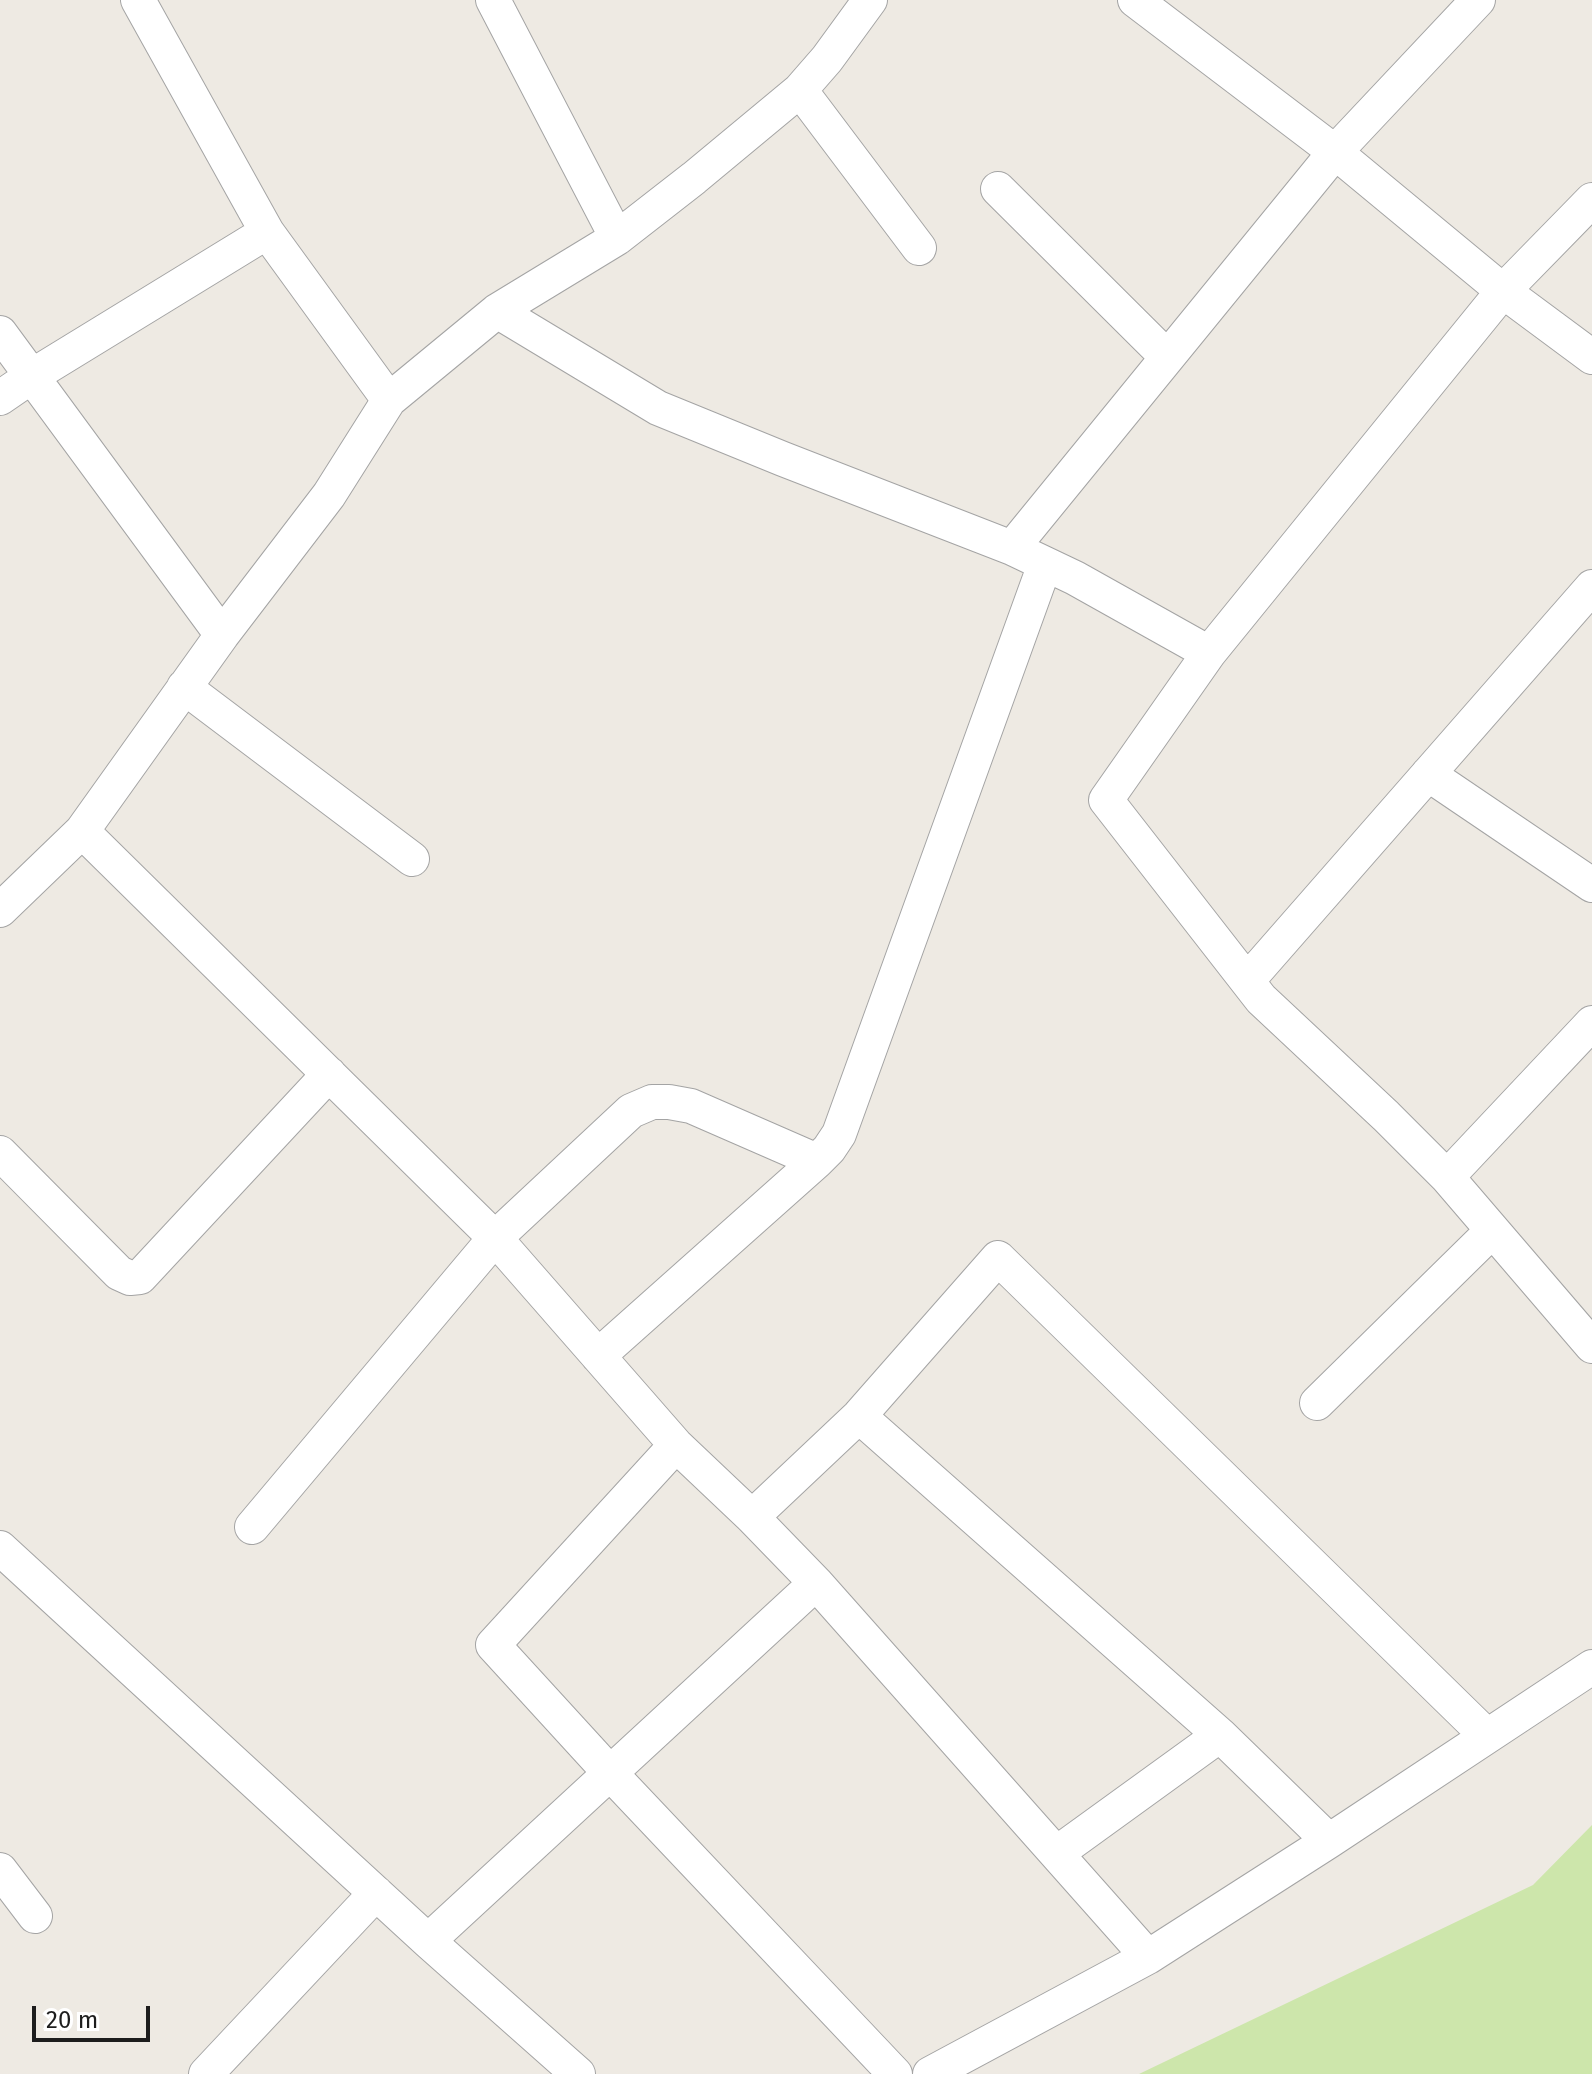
<!DOCTYPE html>
<html>
<head>
<meta charset="utf-8">
<style>
	body { margin:0 }
	#map { position:relative; width:1592px; height:2074px; overflow:hidden; background:#eeeae3; font-family:"Fira Sans",sans-serif }
	canvas { display:block }
	.scale { position:absolute; left:32px; top:2006px; width:118px; height:36px; box-sizing:border-box; border:4px solid #1d1d1d; border-top:0; padding-left:10px; font-size:24px; line-height:28px; white-space:nowrap; color:#1d1d1d; -webkit-text-stroke:6px #fff; paint-order:stroke }
</style>
</head>
<body>
<div id="map">
<canvas width="1592" height="2074"></canvas>
<div class="scale">20 m</div>
</div>
<script>
const c = document.querySelector('canvas').getContext('2d');
c.lineJoin = 'round';
function paint(path, color) {
  c.fillStyle = color;
  c.fill(path, 'evenodd');
}
function poly(rows) {
  const path = new Path2D();
  for (const r of rows) {
    path.moveTo(r[0], r[1]);
    for (let i = 2; i < r.length; i += 2) path.lineTo(r[i], r[i + 1]);
  }
  return path;
}
function strokePath(path, color, width, dash) {
  c.strokeStyle = color;
  c.lineWidth = width;
  c.lineCap = dash ? 'butt' : 'round';
  c.setLineDash(dash || []);
  c.stroke(path);
}
const grass = poly([
	[1592,1825,1592,2074,1139,2074,1533,1885]
]);
const street = poly([
	[493,0,617,238],
	[1135,0,1335,152,1503,291,1592,357],
	[800,90,919,248],
	[998,189,1167,357],
	[497,311,658,408,783,459,1012,548,1075,578,1209,653,1503,291,1592,200],
	[0,333,222,635],
	[0,398,32,376,267,232],
	[389,400,497,311,617,238,694,178,800,90,827,59,870,0],
	[1012,548,1335,152,1478,0],
	[1209,653,1106,800,1261,999,1386,1116,1447,1177,1592,1346],
	[184,687,412,859],
	[1428,774,1592,885],
	[82,831,495,1238,676,1445,752,1517,816,1583,1148,1957,1329,1841,1592,1667],
	[0,910,82,831,222,635,329,495,389,400,267,232,138,0],
	[1247,981,1592,587],
	[0,1153,119,1273,130,1278,140,1277,329,1074],
	[1447,1177,1592,1023],
	[598,1356,817,1161,829,1149,839,1134,1045,564],
	[1317,1403,1492,1231],
	[859,1416,1220,1735,1329,1841],
	[676,1445,493,1645,611,1774,895,2074],
	[752,1517,859,1416,998,1258,1487,1736],
	[252,1527,495,1238,631,1111,652,1102,669,1102,691,1106,817,1161],
	[0,1548,428,1941,816,1583],
	[1057,1853,1220,1735],
	[0,1870,35,1916],
	[428,1941,578,2074],
	[206,2074,376,1893],
	[930,2074,1148,1957]
]);
paint(grass, '#cde6ab');
strokePath(street, '#a4a4a4', 36);
strokePath(street, '#fff', 34);
</script>
</body>
</html>
